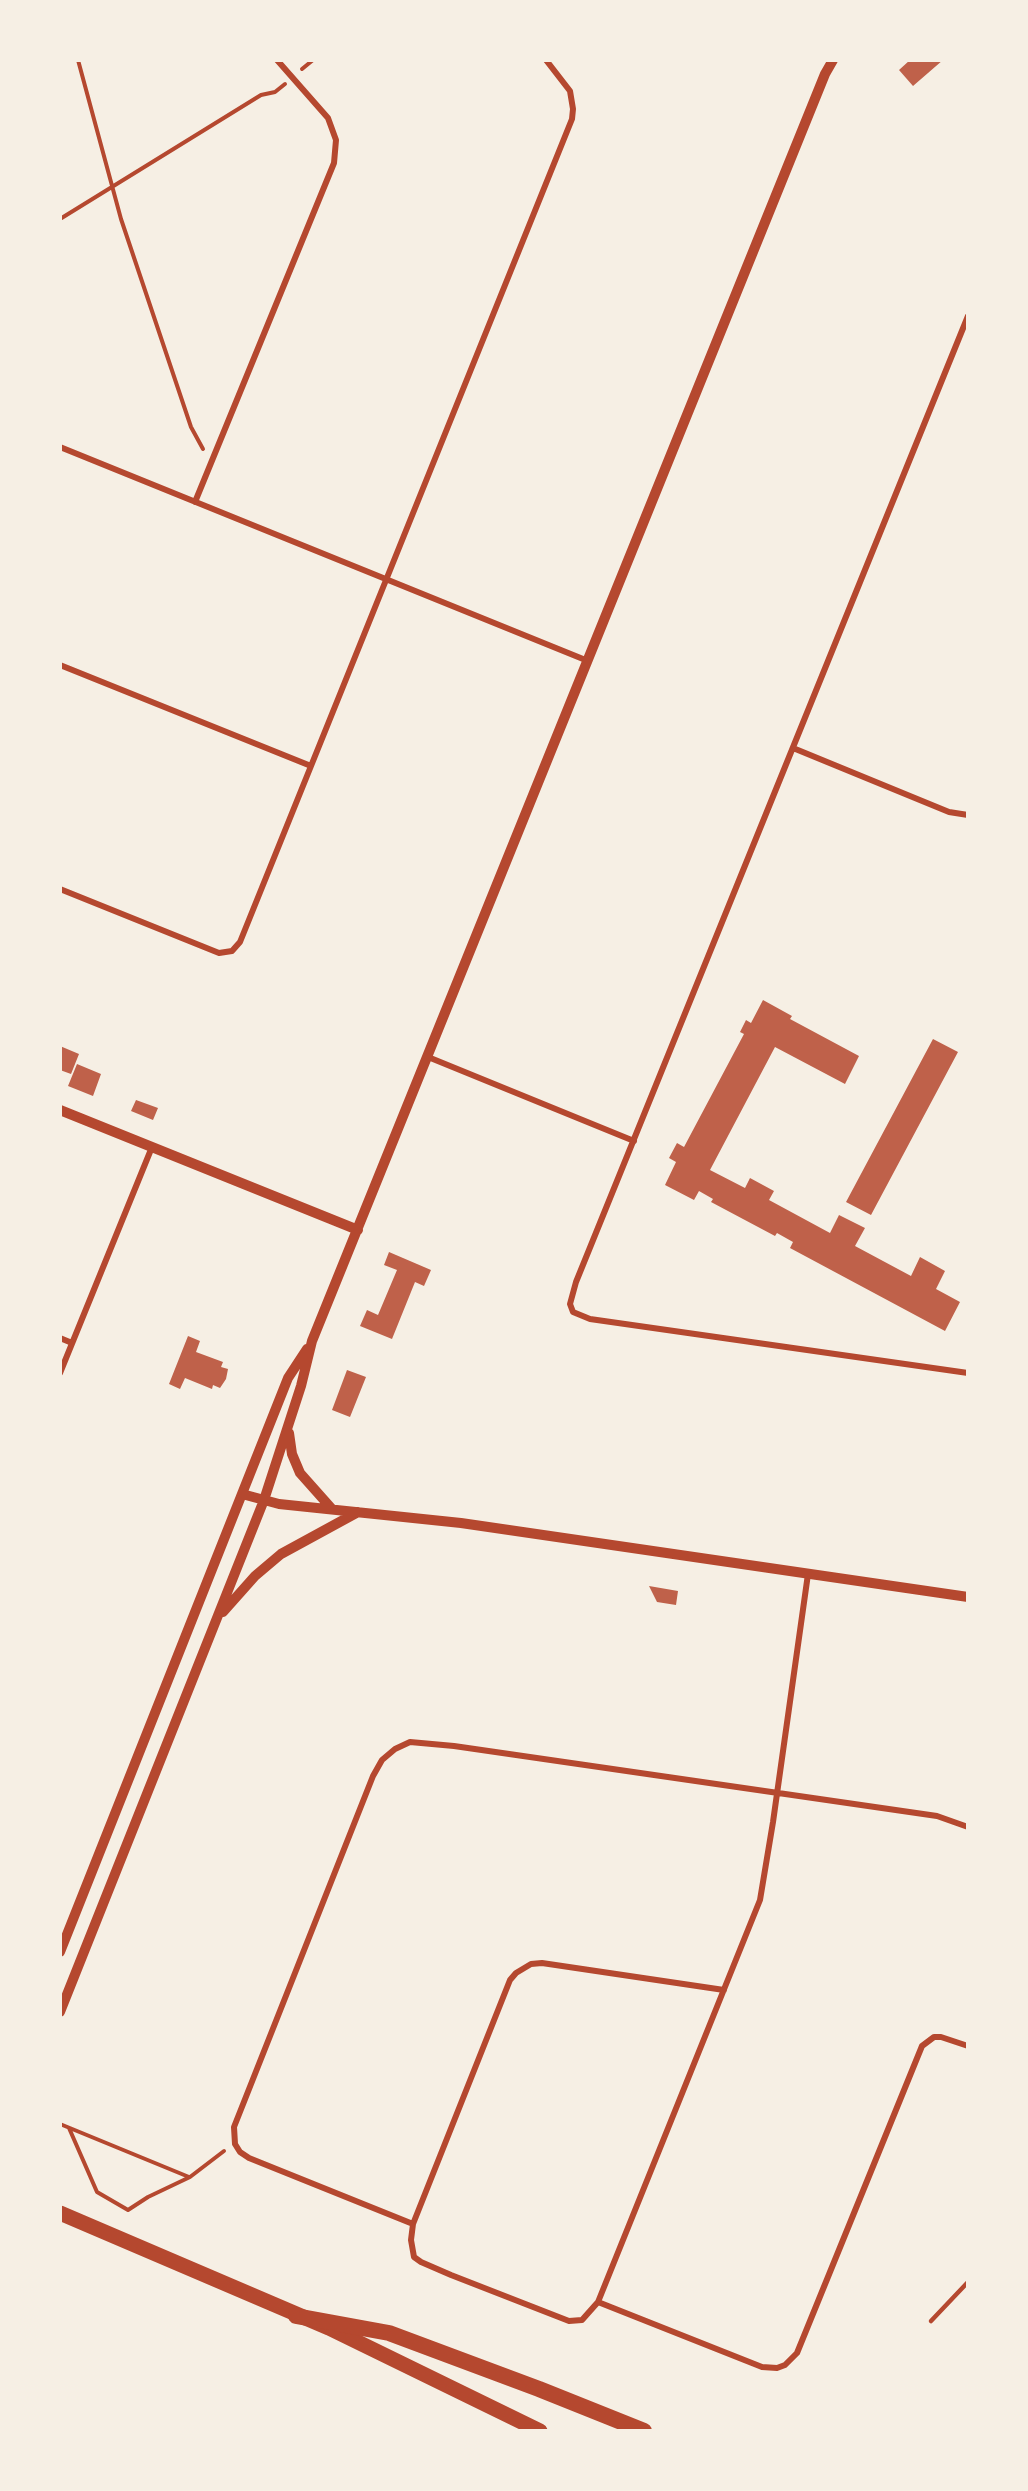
<!DOCTYPE html>
<html>
<head>
<meta charset="utf-8">
<style>
	body { margin:0 }
	#map { position:relative; width:1028px; height:2491px; overflow:hidden; background:#f6efe4; font-family:Merriweather,serif }
	canvas { display:block }
	.frame { position:absolute; inset:0; border:62px solid #f6efe4; pointer-events:none }
</style>
</head>
<body>
<div id="map">
<canvas width="1028" height="2491"></canvas>
<div class="frame"></div>
</div>
<script>
const c = document.querySelector('canvas').getContext('2d');
c.lineJoin = 'round';
function paint(path, color) {
  c.fillStyle = color;
  c.fill(path, 'evenodd');
}
function poly(rows) {
  const path = new Path2D();
  for (const r of rows) {
    path.moveTo(r[0], r[1]);
    for (let i = 2; i < r.length; i += 2) path.lineTo(r[i], r[i + 1]);
  }
  return path;
}
function strokePath(path, color, width, dash) {
  c.strokeStyle = color;
  c.lineWidth = width;
  c.lineCap = dash ? 'butt' : 'round';
  c.setLineDash(dash || []);
  c.stroke(path);
}
const building = poly([
	[910,60,943,60,913,86,899,70],
	[763,1000,792,1016,790,1019,859,1056,845,1084,775,1047,710,1170,745,1188,750,1178,774,1191,769,1200,830,1233,839,1215,865,1228,855,1246,911,1276,920,1257,945,1271,936,1289,960,1302,945,1331,790,1248,793,1242,777,1233,775,1236,711,1202,713,1199,699,1191,694,1200,665,1185,676,1162,669,1158,677,1143,684,1147,744,1034,740,1032,746,1020,751,1023],
	[933,1039,958,1052,871,1215,846,1202],
	[60,1046,79,1054,71,1074,60,1070],
	[77,1064,101,1074,93,1096,68,1086],
	[136,1100,158,1108,153,1120,131,1111],
	[389,1252,431,1270,424,1286,415,1282,392,1339,360,1326,367,1310,378,1315,397,1270,384,1265],
	[188,1336,200,1341,196,1352,223,1362,221,1367,228,1369,226,1379,220,1388,213,1385,212,1389,185,1378,180,1389,169,1384],
	[347,1370,366,1377,350,1417,332,1410],
	[649,1586,678,1591,676,1605,657,1602]
]);
const path = poly([
	[78,60,121,219,191,427,203,449],
	[302,69,313,60],
	[60,219,261,95,275,92,285,84],
	[60,2124,189,2177],
	[69,2128,97,2192,128,2210,148,2197,190,2177,224,2151]
]);
const service = poly([
	[931,2321,968,2282]
]);
const minor = poly([
	[968,316,576,1282,570,1304,573,1312,590,1319,968,1373],
	[60,447,588,661],
	[195,502,334,163,336,140,328,118,277,60],
	[60,665,311,766],
	[793,748,949,812,968,815],
	[60,889,219,953,232,951,240,942,572,119,573,109,570,91,546,60],
	[428,1057,634,1141],
	[60,1338,72,1343],
	[60,1373,152,1147],
	[724,1990,542,1963,531,1964,516,1973,510,1980,413,2224,249,2158,240,2152,235,2144,234,2127,373,1776,382,1760,395,1749,410,1742,454,1746,937,1816,968,1827],
	[413,2224,411,2240,414,2257,421,2262,451,2275,569,2321,582,2320,598,2302,760,1900,773,1822,808,1574],
	[598,2302,762,2367,777,2368,785,2365,797,2353,922,2046,934,2037,941,2037,968,2046]
]);
const tertiary = poly([
	[60,1110,358,1230],
	[289,1433,292,1454,300,1473,332,1509],
	[242,1494,279,1504,461,1523,968,1597],
	[223,1612,255,1576,281,1554,358,1512],
	[60,1952,288,1378,307,1349],
	[60,2012,264,1500,301,1386,312,1341,825,74,833,60]
]);
const trunk = poly([
	[60,2213,329,2328,540,2431]
]);
const motorway = poly([
	[296,2316,389,2333,539,2389,644,2431]
]);
paint(building, '#bf614a');
strokePath(path, '#b5482f', 4);
strokePath(service, '#b5482f', 4.5);
strokePath(minor, '#b5482f', 6);
strokePath(tertiary, '#b5482f', 10);
strokePath(trunk, '#b5482f', 15);
strokePath(motorway, '#b5482f', 16);
</script>
</body>
</html>
